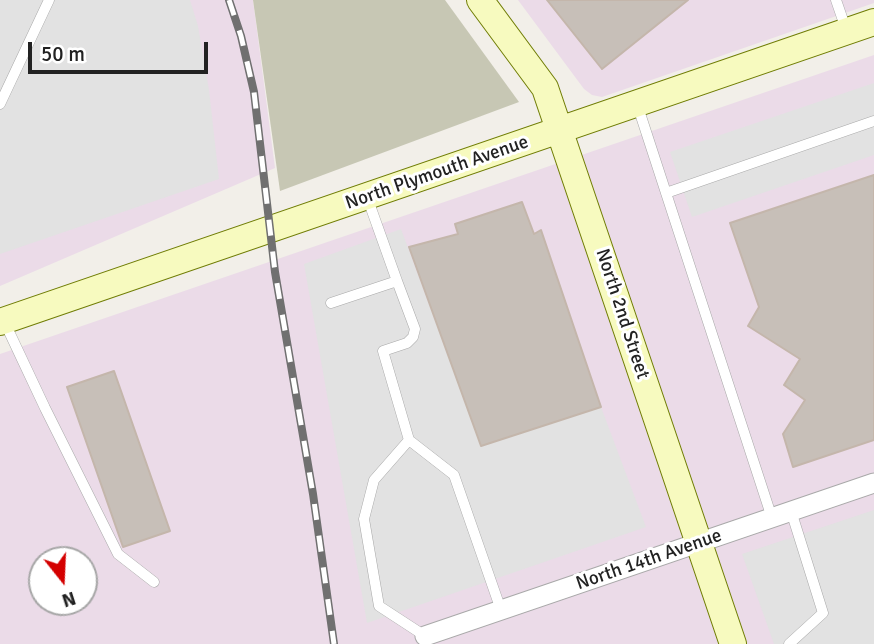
<!DOCTYPE html>
<html>
<head>
<meta charset="utf-8">
<style>
	body { margin:0 }
	#map { position:relative; width:874px; height:644px; overflow:hidden; background:#f2efe9; font-family:Signika,sans-serif }
	canvas { display:block }
	.north { position:absolute; left:28px; top:546px; width:70px; height:70px; box-sizing:border-box; background:#fff; border:2px solid #a7a7a7; border-radius:50%; rotate:162deg; font-size:19px; font-weight:700; line-height:28px; text-align:center; color:#222 }
	.north::after { content:''; display:block; margin:auto; width:24px; height:32px; background:#d40000; clip-path:polygon(50% 0,100% 100%,50% 72%,0 100%) }
	.scale { position:absolute; left:28px; top:42px; width:180px; height:32px; box-sizing:border-box; border:4px solid #222; border-top:0; padding-left:9px; font-size:21px; line-height:24px; white-space:nowrap; color:#222; -webkit-text-stroke:5px #fff; paint-order:stroke }
</style>
</head>
<body>
<div id="map">
<canvas width="874" height="644"></canvas>
<div class="north">N</div>
<div class="scale">50 m</div>
</div>
<script>
const c = document.querySelector('canvas').getContext('2d');
c.lineJoin = 'round';
function paint(path, color) {
  c.fillStyle = color;
  c.fill(path, 'evenodd');
}
function poly(rows) {
  const path = new Path2D();
  for (const r of rows) {
    path.moveTo(r[0], r[1]);
    for (let i = 2; i < r.length; i += 2) path.lineTo(r[i], r[i + 1]);
  }
  return path;
}
function strokePath(path, color, width, dash) {
  c.strokeStyle = color;
  c.lineWidth = width;
  c.lineCap = dash ? 'butt' : 'round';
  c.setLineDash(dash || []);
  c.stroke(path);
}
function drawText(font, color, halo, rows, align = 'center') {
  c.font = font + ' Signika,sans-serif';
  c.lineWidth = 6;
  c.setLineDash([]);
  c.textBaseline = 'middle';
  c.strokeStyle = halo;
  c.fillStyle = color;
  for (const [text, x, y, turn = 0] of rows) {
    c.save();
    c.translate(x, y);
    c.rotate((+turn || 0) * Math.PI / 180);
    c.textAlign = isNaN(turn) ? turn : align;
    if (halo) c.strokeText(text, 0, 0);
    c.fillText(text, 0, 0);
    c.restore();
  }
}
const industrial = poly([
	[0,0,253,0,275,168,0,286],
	[518,0,874,0,874,3,602,97,592,95,584,89],
	[874,55,874,644,0,644,0,354],
	[42,560,84,560,84,602,42,602]
]);
const construction = poly([
	[253,0,445,0,519,102,280,191]
]);
const parking = poly([
	[0,0,190,0,198,26,209,90,219,179,0,254],
	[874,83,874,155,692,217,670,152],
	[401,229,481,445,601,407,646,527,367,623,304,264],
	[874,510,874,644,774,644,742,554]
]);
const building = poly([
	[547,0,688,0,602,69,547,0],
	[874,175,874,440,793,467,783,434,805,400,784,385,800,359,748,326,759,307,730,223,874,175],
	[522,202,534,234,541,230,601,407,481,446,409,247,458,234,455,224,522,202],
	[114,371,170,531,123,547,67,387,114,371]
]);
const lane = poly([
	[836,0,846,29],
	[0,104,49,0],
	[637,104,772,518],
	[666,193,874,121],
	[397,281,415,329,413,337,407,343,383,351,409,440],
	[331,303,397,281,367,197],
	[4,321,45,408,118,554,154,582],
	[425,636,379,606,364,519,374,480,409,440,454,475,501,610],
	[789,644,823,613,791,511]
]);
const street = poly([
	[425,636,874,483]
]);
const secondary = poly([
	[480,0,545,88,733,644],
	[0,322,874,22]
]);
const rail = poly([
	[229,0,241,36,254,92,275,272,313,494,334,644]
]);
const streetNames = [
	["North Plymouth Avenue",437,173,-19],
	["North 2nd Street",622,314,72],
	["North 14th Avenue",649,560,-19]
];
paint(industrial, '#ebdbe8');
paint(construction, '#c7c7b4');
paint(parking, '#e2e2e2');
paint(building, '#c7bfb8');
strokePath(building, '#c4b6ab', 2);
strokePath(lane, '#a9a9a9', 11);
strokePath(street, '#a9a9a9', 21);
strokePath(secondary, '#707d05', 28);
strokePath(lane, '#fff', 10);
strokePath(street, '#fff', 19);
strokePath(secondary, '#f7fabf', 26);
strokePath(rail, '#707070', 8);
strokePath(rail, '#fff', 5, [16]);
drawText('19px', '#222', '#fff', streetNames);
</script>
</body>
</html>
